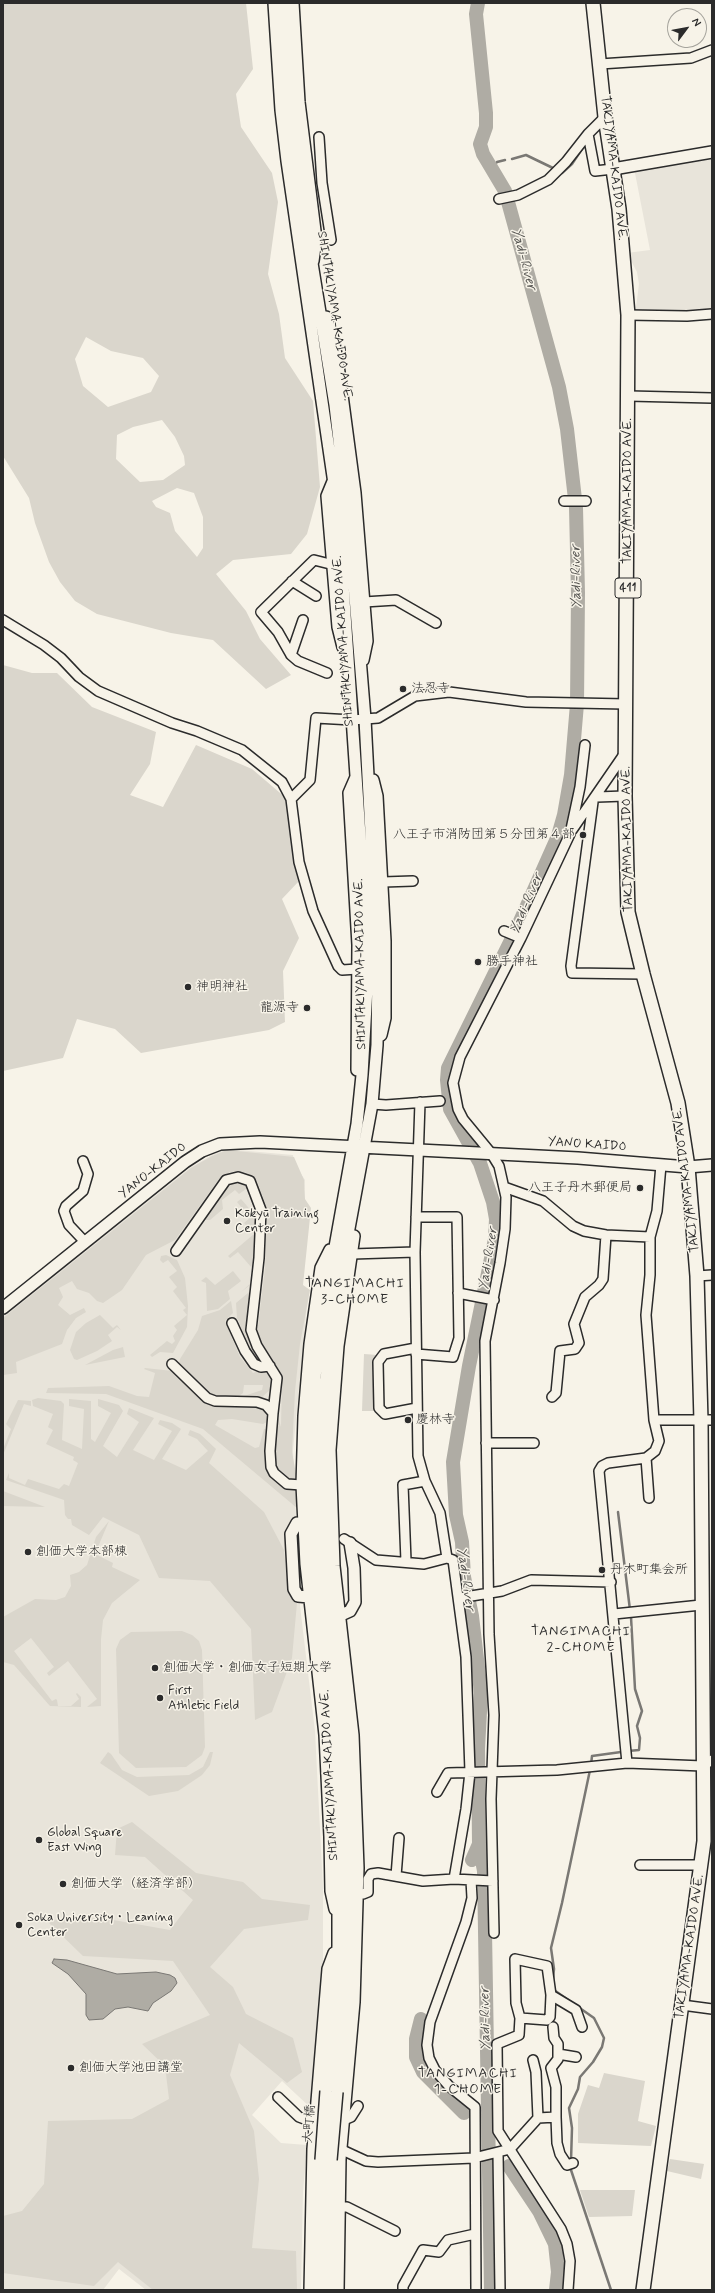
<!DOCTYPE html>
<html>
<head>
<meta charset="utf-8">
<style>
	body { margin:0 }
	#map { position:relative; width:715px; height:2293px; overflow:hidden; background:#f7f3e8; font-family:Mynerve,sans-serif }
	canvas { display:block }
	.frame { position:absolute; inset:0; border:4px solid #2b2b2b; pointer-events:none }
	.north { position:absolute; left:667px; top:8px; width:40px; height:40px; box-sizing:border-box; background:#f7f3e8; border:1px solid #a5a39c; border-radius:50%; rotate:58deg; font-size:11px; font-weight:700; line-height:16px; text-align:center; color:#2b2b2b }
	.north::after { content:''; display:block; margin:auto; width:14px; height:18px; background:#2b2b2b; clip-path:polygon(50% 0,100% 100%,50% 72%,0 100%) }
</style>
</head>
<body>
<div id="map">
<canvas width="715" height="2293"></canvas>
<div class="frame"></div>
<div class="north">N</div>
</div>
<script>
const c = document.querySelector('canvas').getContext('2d');
c.lineJoin = 'round';
function paint(path, color) {
  c.fillStyle = color;
  c.fill(path, 'evenodd');
}
function poly(rows) {
  const path = new Path2D();
  for (const r of rows) {
    path.moveTo(r[0], r[1]);
    for (let i = 2; i < r.length; i += 2) path.lineTo(r[i], r[i + 1]);
  }
  return path;
}
function strokePath(path, color, width, dash) {
  c.strokeStyle = color;
  c.lineWidth = width;
  c.lineCap = dash ? 'butt' : 'round';
  c.setLineDash(dash || []);
  c.stroke(path);
}
function drawText(font, color, halo, rows, align = 'center') {
  c.font = font + ' Mynerve,"Klee One",sans-serif';
  c.lineWidth = 3;
  c.setLineDash([]);
  c.textBaseline = 'middle';
  c.strokeStyle = halo;
  c.fillStyle = color;
  for (const [text, x, y, turn = 0] of rows) {
    c.save();
    c.translate(x, y);
    c.rotate((+turn || 0) * Math.PI / 180);
    c.textAlign = isNaN(turn) ? turn : align;
    if (halo) c.strokeText(text, 0, 0);
    c.fillText(text, 0, 0);
    c.restore();
  }
}
const built = poly([
	[712,155,712,314,635,315,639,284,637,272,627,253,650,250,634,168],
	[226,1149,293,1155,294,1163,305,1180,298,1293,308,1299,307,1305,293,1450,300,1606,315,1731,323,1888,323,1963,312,2109,282,2081,252,2115,281,2143,307,2145,303,2192,301,2290,146,2290,119,2269,103,2290,3,2290,3,1316,191,1167,212,1155]
]);
const green = poly([
	[3,3,246,3,253,69,236,94,241,127,272,173,278,202,268,274,279,314,285,358,313,401,320,487,307,534,291,554,233,560,216,574,246,611,260,639,291,675,266,689,213,640,171,633,97,614,75,601,60,582,49,562,35,523,29,498,3,456],
	[86,337,111,351,143,358,159,376,151,392,108,407,83,386,75,359],
	[162,420,175,437,184,456,185,465,163,480,140,482,116,459,117,435,133,427],
	[177,488,194,493,203,517,203,548,197,557,175,531,170,513,156,507,152,501],
	[3,665,32,673,57,673,92,707,156,732,150,764,130,795,163,807,196,745,252,769,286,798,299,881,282,899,299,938,283,971,285,1022,269,1030,141,1053,115,1029,77,1019,63,1058,3,1071],
	[227,1150,294,1157,304,1180,305,1199,311,1208,303,1285,310,1290,300,1344,295,1391,292,1452,296,1474,294,1481,289,1480,277,1469,274,1462,278,1417,281,1427,282,1376,261,1344,257,1334,265,1269,267,1208,257,1181,247,1173,239,1171,230,1172,219,1179,175,1240,146,1255,122,1290,103,1303,97,1301,89,1293,77,1289,72,1281,59,1288,63,1297,58,1305,70,1315,84,1308,86,1312,76,1318,67,1330,62,1344,16,1362,17,1373,3,1375,3,1318,191,1168,212,1156],
	[240,1180,250,1186,239,1194,235,1190,222,1200,223,1209,210,1220,200,1220,225,1185],
	[241,1199,253,1213,257,1210,254,1282,241,1292,251,1283,252,1268,238,1252,230,1258,228,1256,254,1234,244,1223,250,1218,237,1202],
	[166,1255,177,1260,185,1278,188,1306,187,1327,173,1353,160,1352,152,1357,150,1355,167,1341,172,1344,175,1341,173,1336,177,1330,174,1326,187,1315,183,1310,186,1308,173,1291,177,1287,169,1277,177,1271,168,1260,163,1263,160,1260,161,1256],
	[233,1271,241,1281,228,1291,230,1299,218,1309,207,1311,206,1283,201,1281,206,1277,215,1285],
	[254,1288,245,1327,246,1335,262,1363,249,1345,237,1318,236,1303],
	[231,1301,233,1313,225,1321,240,1357,253,1373,260,1370,270,1374,271,1377,271,1389,262,1397,244,1396,262,1390,263,1385,244,1385,243,1393,239,1396,211,1395,205,1392,179,1363,180,1359,198,1330,202,1316,220,1310],
	[100,1315,113,1328,117,1325,121,1330,117,1327,108,1335,112,1341,97,1351,77,1360,74,1359,70,1350,76,1332,86,1323],
	[123,1347,125,1357,85,1365,113,1350],
	[364,1354,378,1355,376,1411,362,1411],
	[145,1368,173,1371,202,1400,208,1403,260,1407,266,1410,269,1421,263,1424,232,1419,218,1420,215,1425,255,1448,259,1447,264,1429,269,1429,267,1467,278,1483,295,1489,297,1508,203,1429,106,1394,46,1393,48,1388,109,1386,137,1396,149,1397,155,1373,144,1369],
	[38,1398,61,1401,64,1404,62,1440,82,1449,84,1409,69,1406,69,1399,91,1401,91,1439,95,1442,111,1413,98,1406,98,1399,119,1405,123,1411,103,1446,117,1457,139,1422,127,1414,129,1408,154,1418,133,1450,154,1460,172,1431,158,1424,160,1420,172,1423,181,1429,162,1459,186,1470,208,1451,197,1439,188,1435,190,1430,200,1434,216,1449,209,1463,264,1512,284,1550,288,1591,297,1603,292,1658,272,1712,255,1720,251,1629,210,1581,159,1578,139,1535,103,1517,89,1535,72,1525,71,1519,68,1519,65,1515,64,1500,6,1480,9,1473,9,1478,25,1485,28,1479,59,1489,64,1484,69,1486,78,1463,73,1460,74,1457,46,1444,53,1430,48,1427,53,1414,33,1406,32,1400],
	[18,1400,31,1401,31,1406,24,1404,3,1455,3,1449,11,1429,6,1424],
	[3,1491,45,1507,3,1506],
	[109,1521,95,1554,113,1563,112,1567,140,1580,112,1603,103,1620,101,1639,101,1706,87,1707,97,1699,68,1661,49,1676,47,1673,54,1667,31,1638,14,1651,52,1701,56,1699,57,1700,58,1706,71,1706,79,1699,76,1694,77,1693,81,1697,81,1707,50,1706,14,1665,3,1662,3,1617,35,1599,56,1600,65,1597,71,1586,70,1575,79,1572,87,1565,96,1537],
	[182,1631,192,1635,199,1641,202,1650,205,1747,202,1755,186,1767,136,1768,119,1753,116,1649,120,1640,131,1632],
	[108,1752,111,1754,122,1770,137,1777,189,1775,203,1767,210,1752,213,1752,210,1765,202,1775,178,1791,149,1796,100,1763],
	[132,1822,196,1873,243,1882,262,1899,310,1905,308,1920,244,1929,210,1967,233,1987,246,2014,293,2038,302,2072,287,2083,239,2043,230,2075,254,2131,259,2179,252,2248,296,2251,297,2290,153,2290,118,2262,94,2286,3,2273,3,2216,22,2211,44,2184,48,2121,132,2119,169,2099,165,2066,142,2044,210,2015,173,1961,83,1956,46,1920,102,1918,170,1930,193,1900,145,1857,115,1855,117,1829],
	[604,2073,645,2081,638,2121,656,2126,651,2146,578,2143,578,2114,588,2085,599,2088],
	[670,2159,704,2164,701,2179,667,2171],
	[580,2190,635,2190,632,2216,589,2217]
]);
const water = poly([
	[54,1959,67,1960,117,1974,156,1972,170,1975,175,1978,177,1983,171,1991,153,2003,148,2011,128,2007,115,2009,103,2019,89,2020,86,2015,86,1994,68,1974,52,1963,54,1959]
]);
const stream = poly([
	[512,159,526,155,555,169],
	[492,168,497,162,505,160],
	[562,173,572,164,582,149],
	[618,1512,630,1610],
	[628,1751,639,1750,640,1738,637,1726,642,1711,635,1689,631,1617],
	[591,1765,592,1756,621,1752],
	[553,1980,554,1969,551,1948,562,1903,590,1770],
	[554,1987,554,1990,594,2018,604,2038,602,2047,593,2062,580,2077,578,2089,569,2108,572,2128,571,2161],
	[571,2170,611,2290]
]);
const river = poly([
	[479,1844,484,1871,491,2290],
	[472,1860,479,1844,478,1749,481,1693,472,1616,464,1577,462,1542,456,1515,453,1462,469,1366,495,1239,496,1219,493,1202,480,1163,450,1109,447,1080,448,1068,517,928,558,836,564,815,571,775,577,704,578,593,576,508,567,429,559,387,505,191,483,154,480,144,486,127,486,113,476,14,478,3],
	[421,2019,416,2039,416,2057,423,2072,464,2113],
	[509,2166,539,2211,555,2244,558,2272,556,2290]
]);
const minor = poly([
	[600,64,691,58,712,50],
	[588,134,595,171,613,169],
	[319,137,322,183,331,240],
	[499,199,518,195,548,180,566,162,588,134,605,117],
	[628,315,687,316,712,314],
	[629,396,712,398],
	[564,501,586,501],
	[292,581,316,596],
	[364,602,396,600,436,623],
	[3,620,44,645,61,658,79,677,98,691,172,723,197,731,242,750,282,782,291,799,299,862,313,911,338,966,342,970,358,969],
	[303,620,291,655,298,661,327,673],
	[291,655,278,632,261,612,314,560,334,565],
	[597,797,625,796],
	[291,799,310,780,316,718,352,720,378,718,415,696,449,692,526,702,626,704],
	[593,802,571,966,572,973,643,974],
	[572,830,625,753],
	[383,882,413,881],
	[504,931,521,938],
	[420,1102,415,1252,418,1456,425,1481,440,1513,447,1558],
	[372,1104,386,1105,440,1101],
	[83,1161,88,1174,83,1191,66,1206,64,1211,69,1225,85,1242],
	[504,1187,543,1201,573,1226,584,1231,606,1235,650,1237],
	[416,1217,457,1217,459,1338,453,1357,416,1354],
	[352,1254,415,1252],
	[697,1276,712,1275],
	[458,1293,494,1300],
	[232,1323,245,1351,254,1364,261,1367,270,1366],
	[416,1348,384,1354,378,1362,379,1408,385,1414,417,1408],
	[172,1364,207,1398,215,1401,257,1402,266,1405,273,1413,277,1378,257,1346,251,1330,259,1258,261,1210,250,1181,238,1177,226,1180,176,1251],
	[552,1397,556,1393,560,1351,575,1349,579,1343,574,1324,585,1297,599,1285,603,1279,606,1235],
	[273,1413,270,1451,271,1467,274,1473,287,1484,302,1485],
	[654,1420,712,1420],
	[486,1443,534,1443],
	[646,1458,649,1498],
	[344,1539,376,1560,424,1564,447,1558,453,1560,466,1657,470,1772,466,1809,454,1879],
	[406,1561,403,1485,425,1481],
	[459,1598,502,1591,531,1580,611,1582],
	[614,1614,701,1605],
	[627,1763,599,1471,602,1466,608,1463,646,1458,655,1451,659,1441,654,1420,646,1315,650,1275,650,1237,657,1211,661,1165],
	[437,1792,448,1773,557,1770,627,1763,703,1766,712,1760],
	[640,1865,701,1865],
	[396,1876,399,1838],
	[471,1880,472,1898,466,1922,430,2022,427,2045,429,2058,435,2070,449,2086,475,2107,476,2290],
	[358,1893,363,1894,368,1892,368,1879,371,1874,378,1873,423,1881,454,1879,493,1881],
	[494,1933,491,1799,494,1715,489,1634,485,1341,500,1263,505,1229,506,1197,499,1166,491,1153,463,1119,458,1109,453,1083,460,1057,521,938,570,834,580,787,585,745],
	[682,2005,712,2009],
	[520,2018,547,2020,550,2017,551,1995],
	[553,2027,554,2038,558,2044,558,2059,551,2068,556,2087,556,2117],
	[558,2054,576,2057],
	[533,2060,536,2072,538,2118],
	[278,2097,299,2117,307,2120,322,2121],
	[339,2122,351,2117,358,2106],
	[335,2149,340,2149,366,2161,378,2162,474,2158,510,2149,538,2118,556,2117,557,2143,560,2154,567,2165,573,2163],
	[498,2153,500,2290],
	[338,2207,347,2207,395,2231],
	[403,2290,403,2286,423,2250,439,2252,448,2240,475,2234],
	[568,2290,570,2261,567,2244,561,2229,498,2131,497,2044,519,2035,520,2018,516,2003,515,1959,547,1966,551,1995,576,2010,582,2027]
]);
const major = poly([
	[274,3,281,110,287,161,338,511,367,938,367,988,362,1075,357,1124,323,1314,315,1377,312,1450,315,1552,331,1703,338,1817,338,1946,326,2091],
	[284,3,290,98,299,183,335,405,350,536,365,719,378,966,377,1045,372,1104,333,1315,322,1415,323,1528,330,1615,341,1702,348,1817,347,1952,337,2092],
	[293,3,299,102,316,239,313,261],
	[613,169,712,152],
	[326,317,333,339,338,365,355,493,367,641,363,660],
	[334,479,327,496,338,627,343,647],
	[356,777,349,793,358,945,357,1070],
	[373,780,377,796,385,941,385,1018,381,1035],
	[330,1250,321,1268,310,1344,304,1416,302,1485,306,1564,325,1735,330,1837,331,1891,335,1909],
	[3,1308,185,1162,202,1151,220,1144,260,1142,578,1158,688,1167,712,1165],
	[297,1523,291,1534,294,1589,298,1596,309,1597],
	[339,1616,350,1611,355,1602,354,1568,350,1543],
	[310,2290,313,2149,328,1969,334,1953],
	[318,2290,321,2160],
	[329,2290,331,2160],
	[338,2290,340,2159,354,2002,358,1868,353,1735,334,1566,330,1450,338,1346,354,1236]
]);
const highway = poly([
	[593,3,605,117,619,209,628,315,625,796,628,912,643,974,678,1103,688,1167,697,1276,701,1421,704,1841,643,2290]
]);
const majorBridge = poly([
	[321,2160,326,2091],
	[331,2160,337,2092]
]);
const markers = [
	[403,689,4,"#2b2b2b"],
	[583,835,4,"#2b2b2b"],
	[478,962,4,"#2b2b2b"],
	[188,987,4,"#2b2b2b"],
	[307,1008,4,"#2b2b2b"],
	[640,1188,4,"#2b2b2b"],
	[227,1221,4,"#2b2b2b"],
	[408,1420,4,"#2b2b2b"],
	[28,1552,4,"#2b2b2b"],
	[602,1570,4,"#2b2b2b"],
	[155,1668,4,"#2b2b2b"],
	[160,1698,4,"#2b2b2b"],
	[39,1840,4,"#2b2b2b"],
	[63,1884,4,"#2b2b2b"],
	[19,1925,4,"#2b2b2b"],
	[71,2068,4,"#2b2b2b"]
];
const shields = [
	[628,588,26]
];
const shieldNames = [
	["411",628,588]
];
const streetNames = [
	["TAKIYAMA-KAIDO AVE.",613,168,83],
	["SHINTAKIYAMA-KAIDO AVE.",334,316,81],
	["TAKIYAMA-KAIDO AVE.",628,491,-90],
	["SHINTAKIYAMA-KAIDO AVE.",344,641,-94],
	["TAKIYAMA-KAIDO AVE.",628,839,-91],
	["SHINTAKIYAMA-KAIDO AVE.",361,964,-91],
	["YANO KAIDO",587,1145,4],
	["YANO-KAIDO",153,1171,-38],
	["TAKIYAMA-KAIDO AVE.",687,1180,-97],
	["SHINTAKIYAMA-KAIDO AVE.",330,1775,-93],
	["TAKIYAMA-KAIDO AVE.",690,1947,-82],
	["大町橋",310,2124,-86]
];
const poiNames = [
	["法忍寺",411,689],
	["八王子市消防団第５分団第４部",575,835,"right"],
	["勝手神社",486,962],
	["神明神社",196,987],
	["龍源寺",299,1008,"right"],
	["八王子丹木郵便局",632,1188,"right"],
	["Kōkyū Training",235,1214],
	["Center",235,1229],
	["慶林寺",416,1420],
	["創価大学本部棟",36,1552],
	["丹木町集会所",610,1570],
	["創価大学・創価女子短期大学",163,1668],
	["First",168,1691],
	["Athletic Field",168,1706],
	["Global Square",47,1833],
	["East Wing",47,1848],
	["創価大学（経済学部）",71,1884],
	["Soka University・Leaning",27,1918],
	["Center",27,1933],
	["創価大学池田講堂",79,2068]
];
const waterNames = [
	["Yadi-River",523,259,75],
	["Yadi-River",577,577,-91],
	["Yadi-River",527,904,-67],
	["Yadi-River",489,1259,-81],
	["Yadi-River",465,1579,82],
	["Yadi-River",486,2019,-91]
];
const neighbourhoodNames = [
	["TANGIMACHI",355,1284],
	["3-CHOME",355,1300],
	["TANGIMACHI",581,1632],
	["2-CHOME",581,1648],
	["TANGIMACHI",468,2074],
	["1-CHOME",468,2090]
];
paint(built, '#e8e4da');
paint(green, '#dad6cc');
paint(water, '#afaca4');
strokePath(water, '#7a7874', 1);
strokePath(stream, '#7a7874', 2.5);
strokePath(river, '#afaca4', 14);
strokePath(minor, '#2b2b2b', 12);
strokePath(major, '#2b2b2b', 14);
strokePath(highway, '#2b2b2b', 16);
strokePath(minor, '#f7f3e8', 9);
strokePath(major, '#f7f3e8', 11);
strokePath(highway, '#f7f3e8', 13);
strokePath(majorBridge, '#2b2b2b', 14, []);
strokePath(majorBridge, '#f7f3e8', 11);
for (const [x, y, r, color] of markers) {
  const dot = new Path2D();
  dot.arc(x, y, r, 0, 2 * Math.PI);
  c.fillStyle = color;
  c.fill(dot);
  strokePath(dot, '#f7f3e8', 1.5);
}
for (const [x, y, w] of shields) {
  const box = new Path2D();
  box.roundRect(x - w / 2, y - 10, w, 20, 3);
  c.fillStyle = '#f7f3e8';
  c.fill(box);
  strokePath(box, '#2b2b2b', 1);
}
drawText('bold 12px', '#2b2b2b', null, shieldNames);
drawText('13px', '#2b2b2b', '#f7f3e8', streetNames);
drawText('13px', '#2b2b2b', '#f7f3e8', poiNames, 'left');
drawText('italic 14px', '#53524f', '#f7f3e8', waterNames);
c.letterSpacing = '1px';
drawText('14px', '#2b2b2b', '#f7f3e8', neighbourhoodNames);
c.letterSpacing = '0px';
</script>
</body>
</html>
